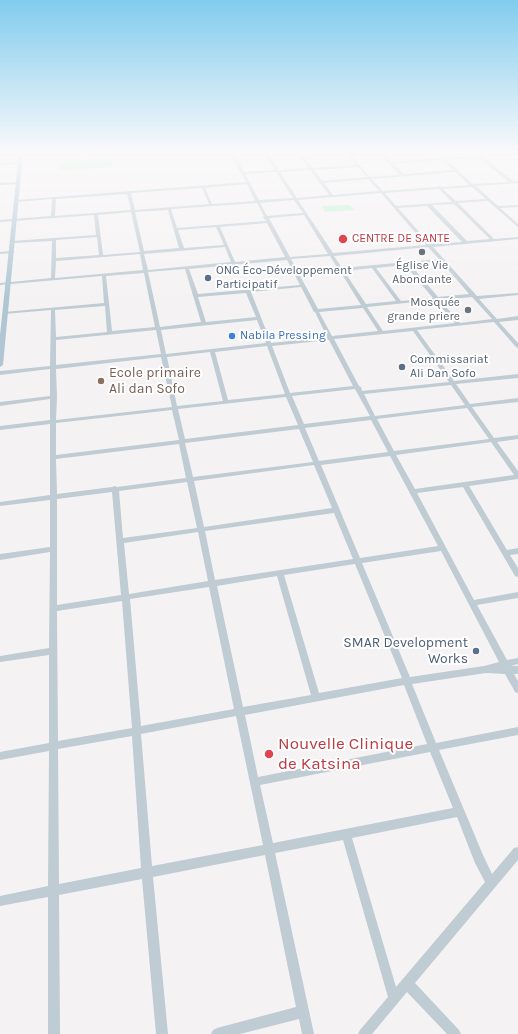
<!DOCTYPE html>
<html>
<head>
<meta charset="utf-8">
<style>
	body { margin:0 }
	canvas { display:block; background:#f5f2f3 }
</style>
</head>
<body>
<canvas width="518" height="1034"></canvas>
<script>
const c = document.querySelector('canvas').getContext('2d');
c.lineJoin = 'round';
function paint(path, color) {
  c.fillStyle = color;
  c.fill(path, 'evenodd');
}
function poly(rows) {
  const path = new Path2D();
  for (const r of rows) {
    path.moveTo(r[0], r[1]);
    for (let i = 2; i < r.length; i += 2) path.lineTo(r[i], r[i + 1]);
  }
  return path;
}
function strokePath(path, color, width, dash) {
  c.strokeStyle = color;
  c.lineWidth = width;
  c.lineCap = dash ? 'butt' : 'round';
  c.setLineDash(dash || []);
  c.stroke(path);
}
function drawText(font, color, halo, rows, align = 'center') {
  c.font = font + ' Karla,sans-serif';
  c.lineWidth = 4;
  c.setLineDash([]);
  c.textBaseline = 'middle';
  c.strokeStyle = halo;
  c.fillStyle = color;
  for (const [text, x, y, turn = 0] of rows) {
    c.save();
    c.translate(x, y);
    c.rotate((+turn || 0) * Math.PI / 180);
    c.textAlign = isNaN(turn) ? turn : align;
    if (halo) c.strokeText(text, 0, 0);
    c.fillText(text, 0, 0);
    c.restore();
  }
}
const green = poly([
	[111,158,113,167,60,170,60,161],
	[349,205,355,210,325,212,322,206]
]);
const minor = poly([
	[230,153,234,153,244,172,275,170,264,153,268,153,279,170,309,168,297,153,301,153,302,155,356,153,350,154,370,177,400,175,378,153,382,153,391,162,440,158,434,153,438,153,444,158,518,153,518,155,483,157,513,181,518,181,518,183,476,186,498,206,518,205,518,207,500,208,518,224,518,227,488,201,458,203,494,239,518,237,518,239,433,247,477,296,518,293,518,295,479,299,497,319,518,316,518,320,499,322,518,343,518,348,516,347,494,322,417,330,454,381,518,374,518,378,456,384,470,404,518,398,518,402,472,407,494,438,518,435,518,439,497,442,518,471,518,479,469,486,507,550,518,548,518,554,510,555,518,568,518,577,515,576,463,487,417,493,474,600,518,592,518,598,477,605,507,660,518,658,518,664,511,666,518,666,518,674,514,674,518,681,518,693,515,692,505,674,486,673,412,684,436,743,518,727,518,735,439,750,483,855,492,874,514,848,518,847,518,860,415,983,459,1030,461,1034,447,1034,407,992,372,1034,358,1034,360,1030,388,997,343,840,275,853,314,1034,302,1034,299,1019,240,1034,211,1034,213,1030,217,1028,296,1007,265,855,153,877,168,1034,156,1034,142,879,59,895,60,1034,48,1034,48,897,0,906,0,896,48,886,49,751,0,760,0,752,49,743,49,655,0,662,0,656,49,648,50,552,0,560,0,554,50,547,50,500,0,506,0,502,50,495,50,424,0,430,0,426,50,420,50,399,0,406,0,402,50,396,50,369,0,375,0,371,50,366,51,310,4,314,2,313,4,312,104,303,102,276,0,285,0,283,51,278,52,241,13,243,12,243,12,241,96,235,94,215,0,222,0,220,51,216,52,199,16,202,15,201,17,200,246,182,230,153],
	[346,154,356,165,312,168,304,157,346,154],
	[479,158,509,182,473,184,446,160,479,158],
	[442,160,453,170,404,174,393,164,442,160],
	[358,167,367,177,322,181,314,170,358,167],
	[310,170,320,183,329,195,297,198,280,172,310,170],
	[276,172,293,198,259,200,245,174,276,172],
	[455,172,469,185,441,187,439,186,437,187,383,191,372,179,455,172],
	[368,179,379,191,333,195,324,183,368,179],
	[247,184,255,201,212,204,205,188,247,184],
	[472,187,486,199,456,201,443,189,472,187],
	[202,188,209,204,135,210,131,193,202,188],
	[439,189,452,202,396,206,385,193,439,189],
	[381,193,426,245,333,253,298,200,381,193],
	[127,194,131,210,55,216,56,199,127,194],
	[294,200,303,213,267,216,260,203,294,200],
	[257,203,264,216,263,217,266,221,177,228,171,209,257,203],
	[454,204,490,239,467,241,432,205,454,204],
	[427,206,462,242,430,244,398,208,427,206],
	[168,210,179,248,144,251,135,212,168,210],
	[131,212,140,252,103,255,98,215,131,212],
	[304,215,328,254,290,257,269,218,304,215],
	[267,223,285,257,235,262,220,227,267,223],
	[216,227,224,245,184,248,178,230,216,227],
	[97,237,99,255,56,258,56,240,97,237],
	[225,247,231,262,148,270,144,254,225,247],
	[428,247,439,259,342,268,334,256,428,247],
	[140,254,143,270,55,278,56,261,140,254],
	[330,256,338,269,338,270,340,271,361,305,318,309,291,259,330,256],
	[287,260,300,285,198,294,189,269,287,260],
	[441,261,469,294,438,297,410,264,441,261],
	[405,265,433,298,401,301,376,268,405,265],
	[372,268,396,301,366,304,344,271,372,268],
	[185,269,201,322,160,327,148,272,185,269],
	[144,273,155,327,112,331,106,276,144,273],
	[301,287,313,310,313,311,315,312,327,337,271,343,251,292,301,287],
	[246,293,256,317,206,322,198,297,246,293],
	[472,297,492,319,460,323,440,300,472,297],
	[435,300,455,323,383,331,367,307,435,300],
	[105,306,107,332,56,337,55,310,105,306],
	[363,308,378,331,332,336,319,312,363,308],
	[257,320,266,343,166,354,161,330,257,320],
	[156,330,161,354,56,365,56,340,156,330],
	[413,331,449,382,362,391,361,387,359,386,334,339,413,331],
	[329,340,353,386,290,393,272,346,329,340],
	[267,346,285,394,228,400,215,352,267,346],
	[210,352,223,401,177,406,167,357,210,352],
	[161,357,172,407,56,420,57,397,56,369,161,357],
	[451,385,465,405,375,416,364,394,451,385],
	[355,389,370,416,304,424,292,396,355,389],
	[286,397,298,425,185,439,178,409,286,397],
	[467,408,489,439,394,451,377,419,467,408],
	[172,410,179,440,56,455,56,423,172,410],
	[371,420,388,452,319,461,305,428,371,420],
	[299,429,313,462,193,477,185,443,299,429],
	[491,442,514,475,415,489,396,455,491,442],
	[179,444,186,478,117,487,115,486,112,487,57,494,56,459,179,444],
	[390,456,438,546,360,558,321,465,390,456],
	[314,465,332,508,204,527,194,481,314,465],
	[187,482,197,528,123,538,119,491,187,482],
	[112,492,121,595,57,605,57,499,112,492],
	[334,513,353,559,215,580,205,531,334,513],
	[198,532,208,581,129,594,124,543,198,532],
	[441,551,499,662,484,666,410,677,362,563,441,551],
	[355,564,402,678,319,693,284,575,355,564],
	[277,576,311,695,243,707,217,586,277,576],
	[209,587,234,709,141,726,130,599,209,587],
	[122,601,132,728,58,741,57,611,122,601],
	[404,685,427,744,258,777,245,715,404,685],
	[236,716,263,845,152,866,141,734,236,716],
	[132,736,141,868,59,884,58,749,132,736],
	[430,752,453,808,273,843,260,785,430,752],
	[457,817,475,863,485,882,396,987,352,838,457,817],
	[20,162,21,164,0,165,0,163,20,162],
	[19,182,20,182,20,184,0,185,0,183,19,182],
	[12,251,14,252,14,253,0,254,0,252,12,251]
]);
const major = poly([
	[19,153,23,153,3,365,0,367,0,335,19,153]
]);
const markers = [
	[343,239,5,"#e0444e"],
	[422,252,4,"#6b7280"],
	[208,278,4,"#5c6f8a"],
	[468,310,4,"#6b7280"],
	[232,336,4,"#3f7fe0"],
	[402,367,4,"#5c6f8a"],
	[101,381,4,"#8d6e63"],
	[476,651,4,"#5c6f8a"],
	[269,754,5,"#e0444e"]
];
const farHealthnames = [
	["CENTRE DE SANTE",352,239]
];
const farWorshipnames = [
	["Église Vie",422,266],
	["Abondante",422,280],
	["Mosquée",460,303,"right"],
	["grande priere",460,317,"right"]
];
const farServicenames = [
	["ONG Éco-Développement",216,271],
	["Participatif",216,285],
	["Commissariat",410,360],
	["Ali Dan Sofo",410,374]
];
const farShopnames = [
	["Nabila Pressing",240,336]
];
const educationNames = [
	["Ecole primaire",109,373],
	["Ali dan Sofo",109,389]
];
const serviceNames = [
	["SMAR Development",468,643],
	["Works",468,659]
];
const nearHealthnames = [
	["Nouvelle Clinique",278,744],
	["de Katsina",278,764]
];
paint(green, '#bff5cb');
paint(minor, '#bfccd3');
paint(major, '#b0c7d3');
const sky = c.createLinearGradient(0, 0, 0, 298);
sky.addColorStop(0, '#81cced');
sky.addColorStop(0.51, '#faf9fa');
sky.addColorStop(1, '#faf9fa00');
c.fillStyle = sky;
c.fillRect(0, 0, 518, 298);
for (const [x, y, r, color] of markers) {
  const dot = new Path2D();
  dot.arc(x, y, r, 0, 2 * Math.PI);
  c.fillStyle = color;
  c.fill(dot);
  strokePath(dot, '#fff', 1.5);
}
drawText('12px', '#be3a42', '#fff', farHealthnames, 'left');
drawText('12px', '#5b616d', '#fff', farWorshipnames);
drawText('12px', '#4e5e75', '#fff', farServicenames, 'left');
drawText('12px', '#366cbe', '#fff', farShopnames, 'left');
drawText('14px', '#785e54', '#fff', educationNames, 'left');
drawText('14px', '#4e5e75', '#fff', serviceNames, 'right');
drawText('17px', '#be3a42', '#fff', nearHealthnames, 'left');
</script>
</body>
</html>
